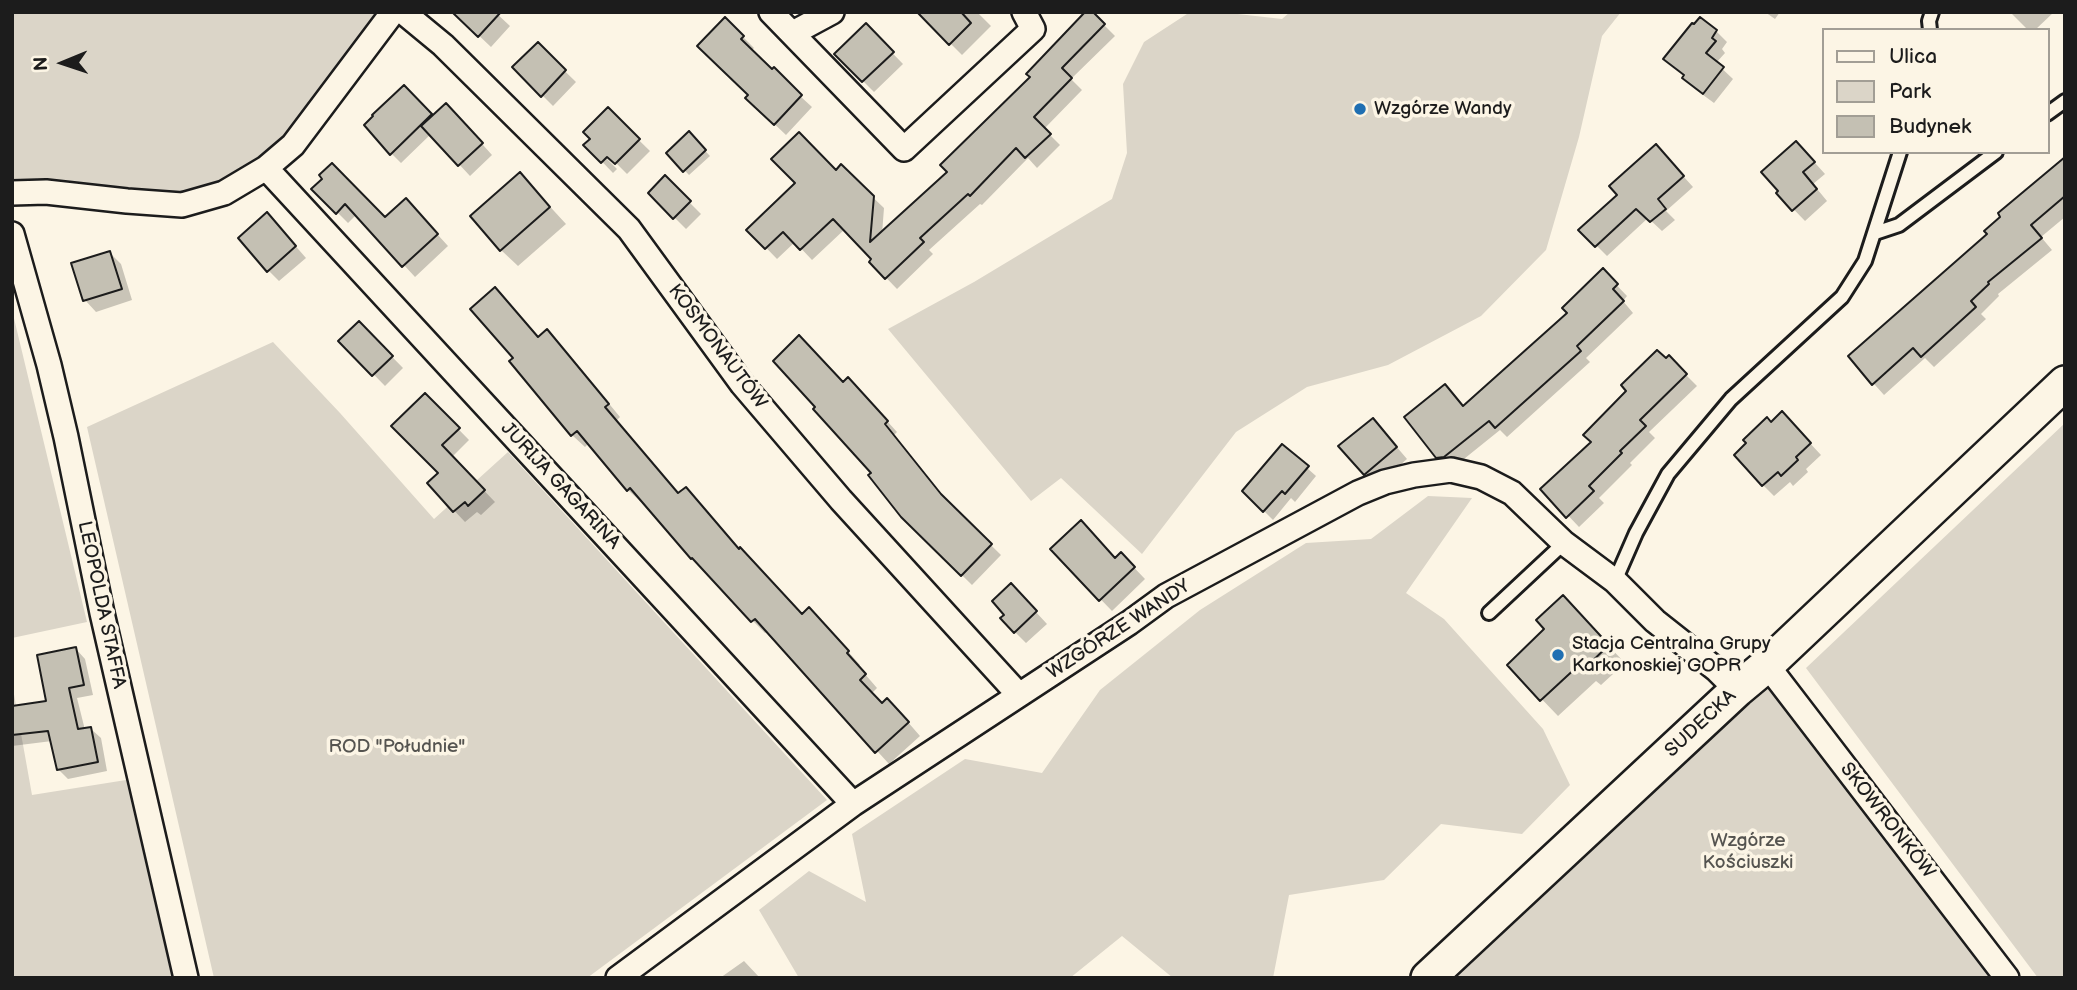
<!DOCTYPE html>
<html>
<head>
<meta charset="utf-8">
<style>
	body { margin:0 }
	#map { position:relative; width:2077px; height:990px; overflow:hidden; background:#fcf5e5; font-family:"Balsamiq Sans",sans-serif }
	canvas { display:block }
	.frame { position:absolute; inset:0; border:14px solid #1c1c1c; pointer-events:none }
	.legend { position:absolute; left:1822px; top:28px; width:228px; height:126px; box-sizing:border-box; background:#fcf5e5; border:2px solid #a29e95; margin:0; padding:9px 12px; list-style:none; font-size:21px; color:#1c1c1c }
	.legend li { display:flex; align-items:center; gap:14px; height:35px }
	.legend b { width:35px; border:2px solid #a29e95 }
	.north { position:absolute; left:28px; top:28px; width:70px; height:70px; -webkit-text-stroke:5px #fcf5e5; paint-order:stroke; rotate:268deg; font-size:19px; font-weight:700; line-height:28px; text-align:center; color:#1c1c1c }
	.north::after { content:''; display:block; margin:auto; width:24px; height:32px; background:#1c1c1c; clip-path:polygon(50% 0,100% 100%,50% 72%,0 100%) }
</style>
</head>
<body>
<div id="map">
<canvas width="2077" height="990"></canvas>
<div class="frame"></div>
<ul class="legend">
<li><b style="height:9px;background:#fcf5e5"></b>Ulica</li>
<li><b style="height:19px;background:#dbd5c8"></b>Park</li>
<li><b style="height:19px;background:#c4c0b3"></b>Budynek</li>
</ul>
<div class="north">N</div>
</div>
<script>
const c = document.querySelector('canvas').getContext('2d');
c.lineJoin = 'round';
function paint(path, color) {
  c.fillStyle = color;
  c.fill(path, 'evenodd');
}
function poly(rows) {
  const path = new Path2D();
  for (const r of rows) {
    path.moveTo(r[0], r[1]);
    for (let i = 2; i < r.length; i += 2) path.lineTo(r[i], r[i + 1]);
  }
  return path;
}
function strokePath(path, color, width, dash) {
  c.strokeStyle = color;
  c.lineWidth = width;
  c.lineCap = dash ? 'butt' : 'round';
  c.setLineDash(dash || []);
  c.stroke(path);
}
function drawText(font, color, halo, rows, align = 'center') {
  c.font = font + ' "Balsamiq Sans",sans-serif';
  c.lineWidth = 7;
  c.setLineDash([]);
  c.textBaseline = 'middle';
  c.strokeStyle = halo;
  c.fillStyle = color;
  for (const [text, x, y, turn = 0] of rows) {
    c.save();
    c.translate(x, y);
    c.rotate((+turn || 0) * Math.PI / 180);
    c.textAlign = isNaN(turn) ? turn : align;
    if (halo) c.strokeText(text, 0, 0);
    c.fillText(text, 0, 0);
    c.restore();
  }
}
const green = poly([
	[12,12,393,12,310,123,223,196,12,194],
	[1190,12,1220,12,1282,19,1290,12,1621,12,1602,36,1579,137,1546,250,1481,316,1388,365,1307,387,1236,432,1142,554,1061,478,1031,501,888,329,974,282,1112,199,1127,153,1123,84,1144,42],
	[12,310,87,622,12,638],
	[273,342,340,413,434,519,508,452,827,800,587,978,214,978,87,427],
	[2065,423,2065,978,2038,978,1806,668],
	[1428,496,1472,498,1406,593,1444,619,1543,729,1570,785,1522,834,1441,824,1384,880,1289,895,1273,978,1173,978,1122,936,1070,978,799,978,759,910,809,871,866,902,852,834,965,759,1042,773,1100,690,1200,610,1306,543,1371,539],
	[1767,665,2007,978,1428,978],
	[12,683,32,795,126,780,172,978,12,978]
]);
const shadow = poly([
	[454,12,495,12,510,26,491,47],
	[919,12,977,12,991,26,962,55],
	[1091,12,1115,36,1071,79,1082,90,1044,129,1060,145,1037,168,1028,158,982,205,980,204,929,250,933,254,897,289,871,262,874,259,845,229,812,260,795,242,777,259,749,230,841,167,884,208,882,234,950,172],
	[1765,12,1780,12,1775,19],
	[2010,12,2054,12,2035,30,2028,30],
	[725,19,754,48,751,51,812,107,786,135,747,98,750,95],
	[866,26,903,64,874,92,836,54],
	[1716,31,1727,42,1722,49,1725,53,1716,63,1733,79,1714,103,1695,89,1684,78,1685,77,1666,59],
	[538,45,576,82,553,106,514,67],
	[404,87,433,117,457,116,492,155,470,176,431,134,401,163,391,153],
	[608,110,650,151,627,174,602,149,600,152,617,169,613,173,586,145,592,139],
	[689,134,710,156,689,175,668,153],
	[1807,154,1825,174,1813,184,1827,201,1805,221,1778,193],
	[1666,157,1693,187,1666,211,1675,220,1662,231,1648,218,1607,256,1581,230],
	[2065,167,2065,217,2041,237,2052,250,1998,294,1999,296,1981,314,1986,319,1934,367,1925,358,1884,395,1850,357,1989,234,2003,217],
	[520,174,566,224,518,266,501,250],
	[665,178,701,214,686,229,650,193],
	[314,189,385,220,417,212,448,246,415,277,357,214,348,223],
	[278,226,306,258,279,281,268,270],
	[110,253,121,264,132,300,96,312,85,300],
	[1603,271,1627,296,1623,301,1633,313,1586,358,1590,362,1507,437,1500,430,1454,467,1449,467,1438,457,1464,407,1569,313],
	[507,302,539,338,560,344,620,417,616,421,679,495,740,550,802,616,822,622,860,665,858,666,877,688,871,694,882,705,900,713,920,736,889,764,768,631,765,633,753,621,643,500,641,502,628,490,589,443,585,447,572,435,515,358],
	[359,323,403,368,385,386,341,341],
	[1669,358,1697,386,1649,432,1655,438,1630,463,1632,465,1599,498,1604,503,1579,527,1543,489,1593,442,1629,391],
	[843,384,858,389,897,432,894,435,950,505,1001,555,972,585,902,516,873,473],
	[425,395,469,440,452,457,495,502,481,515,477,512,465,522,429,484,440,473],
	[1771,424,1793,425,1821,455,1806,469,1808,472,1793,486,1790,482,1774,496,1763,485],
	[1384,432,1407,459,1377,485,1341,446],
	[1307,468,1316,476,1295,502,1291,498,1273,520,1244,491],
	[1052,549,1115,559,1121,554,1145,579,1112,611],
	[1022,597,1047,624,1026,643,1015,632,1006,615],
	[1579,615,1625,663,1601,685,1596,681,1558,716,1509,665],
	[76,649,85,659,93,695,77,698,85,730,91,729,101,738,107,771,68,779,58,769,52,741,12,746,12,708,48,702],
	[744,961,760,978,720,978]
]);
const building = poly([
	[452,12,501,12,478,37,452,12],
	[917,12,961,12,971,23,949,45,917,12],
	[1085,12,1093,12,1105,24,1062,68,1072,78,1034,117,1051,134,1025,158,1016,148,970,196,968,194,920,238,924,242,885,279,869,262,871,259,833,219,800,250,783,232,765,249,746,230,795,183,771,159,799,132,836,170,841,164,874,196,870,242,947,172,940,165,1030,77,1026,74,1085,12],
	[725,17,744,36,741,39,772,69,774,67,802,95,774,125,745,98,748,95,697,46,725,17],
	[1700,17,1717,30,1712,38,1716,41,1706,53,1724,67,1703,94,1682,78,1684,75,1663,59,1692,23,1694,24,1700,17],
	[866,23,894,52,862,82,834,54,866,23],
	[538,42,566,70,541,97,512,67,538,42],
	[404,85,432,114,390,155,364,125,373,116,372,115,404,85],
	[446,103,483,143,458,166,421,126,446,103],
	[608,107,640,139,615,164,607,157,601,163,583,145,590,139,583,132,608,107],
	[689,131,706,150,683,172,666,153,689,131],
	[1796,141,1815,162,1803,172,1817,189,1792,211,1776,193,1778,191,1761,172,1796,141],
	[1656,144,1684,176,1658,199,1666,209,1650,222,1636,209,1595,247,1578,230,1617,195,1609,186,1656,144],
	[2065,157,2065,196,2031,225,2042,238,1988,282,1989,284,1971,301,1976,307,1921,357,1913,348,1872,385,1848,356,1987,234,1984,231,2000,217,1998,213,2065,157],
	[332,163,385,217,406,198,438,234,402,267,345,204,336,214,311,189,322,179,319,175,332,163],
	[520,172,550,207,500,251,470,216,520,172],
	[665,175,691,201,673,219,648,193,665,175],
	[267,212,296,246,267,272,238,238,267,212],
	[110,251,122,289,83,301,71,263,110,251],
	[1603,268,1618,284,1613,289,1624,301,1577,346,1581,351,1495,428,1489,421,1444,457,1436,458,1404,417,1445,384,1463,406,1567,313,1562,308,1603,268],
	[495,287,538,337,547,329,609,404,605,407,678,493,686,487,739,549,740,547,802,614,809,607,849,651,847,653,866,674,860,680,882,703,887,698,909,722,875,753,755,619,751,622,692,558,691,559,630,488,627,491,577,431,571,436,509,361,513,358,470,309,495,287],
	[359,321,393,356,372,376,338,341,359,321],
	[799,335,843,382,848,377,888,421,885,424,941,494,992,544,961,576,901,517,868,475,871,473,813,409,815,407,773,361,799,335],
	[1657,350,1666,358,1669,355,1687,374,1640,420,1646,426,1620,451,1622,453,1589,486,1594,491,1566,518,1540,489,1591,442,1583,435,1626,391,1621,385,1657,350],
	[425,393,460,428,442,445,485,490,468,506,465,502,453,512,427,483,438,473,391,426,425,393],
	[1782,411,1811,443,1796,457,1798,460,1781,476,1778,472,1762,486,1734,455,1746,443,1743,440,1767,417,1771,422,1782,411],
	[1373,418,1397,447,1364,475,1338,446,1373,418],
	[1282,444,1309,466,1285,494,1282,491,1263,512,1242,491,1282,444],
	[1081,520,1115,558,1121,552,1135,567,1099,601,1050,549,1081,520],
	[1011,583,1037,611,1014,633,1000,618,1004,615,992,601,1011,583],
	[1563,595,1609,645,1583,670,1579,665,1540,701,1507,665,1544,629,1536,620,1563,595],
	[76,647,84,685,69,688,78,729,91,727,98,762,57,770,48,731,12,735,12,706,46,701,37,655,76,647]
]);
const lane = poly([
	[1930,30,1929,21,1932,12],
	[2047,114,2065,101],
	[1875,233,1899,225,1996,152],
	[1615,581,1636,533,1668,474,1731,399,1842,297,1865,261,1900,152],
	[1489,613,1564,543]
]);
const street = poly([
	[403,12,443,45,629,229,742,384,841,500,1019,695],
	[771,12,904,149,1033,29,1024,12],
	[793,33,832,12],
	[266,168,853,804],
	[12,193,46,192,127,201,182,205,224,193,266,168,293,145,393,12],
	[12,234,49,365,66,437,102,613,186,978],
	[1767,665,2007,978],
	[618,978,853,804,1129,623,1166,596,1358,493,1385,482,1414,475,1451,470,1481,477,1512,493,1564,543,1615,581,1655,621,1717,670,1737,690]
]);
const secondary = poly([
	[1428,978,1737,690,1767,665,2065,383]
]);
const markers = [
	[1360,109,7,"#1f6fb2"],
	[1558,655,7,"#1f6fb2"]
];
const poiNames = [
	["Wzgórze Wandy",1374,109],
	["Stacja Centralna Grupy",1572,644],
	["Karkonoskiej GOPR",1572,666]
];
const streetNames = [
	["KOSMONAUTÓW",717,347,53],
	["JURIJA GAGARINA",560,486,47],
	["LEOPOLDA STAFFA",101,605,78],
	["WZGÓRZE WANDY",1119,630,-33],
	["SUDECKA",1701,724,-43],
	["SKOWRONKÓW",1887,821,52]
];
const parkNames = [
	["ROD \"Południe\"",397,747],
	["Wzgórze",1748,841],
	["Kościuszki",1748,863]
];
paint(green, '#dbd5c8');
paint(shadow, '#0003');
paint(building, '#c4c0b3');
strokePath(building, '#1c1c1c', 2);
strokePath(lane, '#1c1c1c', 18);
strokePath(street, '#1c1c1c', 28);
strokePath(secondary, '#1c1c1c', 38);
strokePath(lane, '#fcf5e5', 12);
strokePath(street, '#fcf5e5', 23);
strokePath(secondary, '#fcf5e5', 33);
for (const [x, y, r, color] of markers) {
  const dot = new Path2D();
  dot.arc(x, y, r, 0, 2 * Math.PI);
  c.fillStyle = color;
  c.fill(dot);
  strokePath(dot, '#fcf5e5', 2.5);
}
drawText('19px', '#1c1c1c', '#fcf5e5', poiNames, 'left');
drawText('19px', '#1c1c1c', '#fcf5e5', streetNames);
drawText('19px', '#555450', '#fcf5e5', parkNames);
</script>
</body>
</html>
